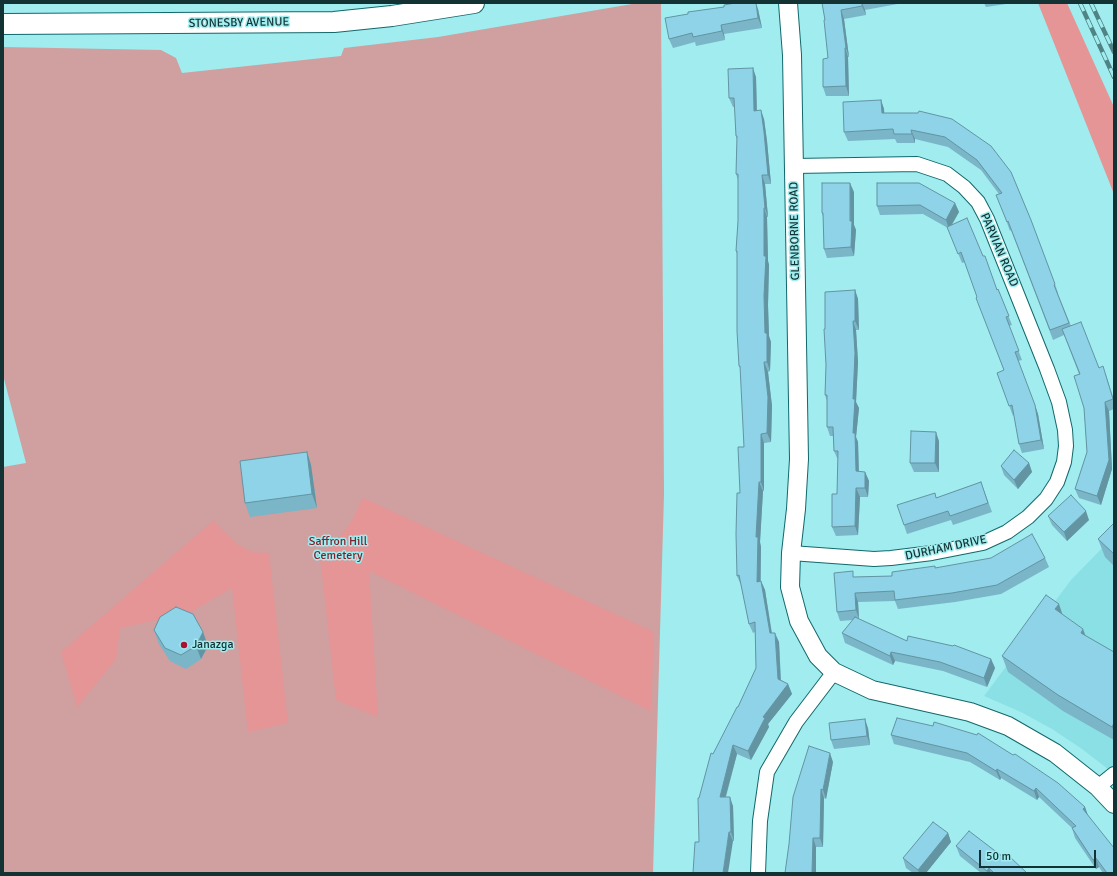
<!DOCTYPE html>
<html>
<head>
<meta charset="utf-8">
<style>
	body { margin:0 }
	#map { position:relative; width:1117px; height:876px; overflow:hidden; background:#a0ecef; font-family:Signika,sans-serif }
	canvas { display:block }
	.frame { position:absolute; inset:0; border:4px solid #123233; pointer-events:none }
	.scale { position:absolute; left:979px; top:850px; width:117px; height:18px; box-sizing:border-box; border:2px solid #123233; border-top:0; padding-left:5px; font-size:12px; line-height:14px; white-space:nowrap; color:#123233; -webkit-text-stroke:3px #a0ecef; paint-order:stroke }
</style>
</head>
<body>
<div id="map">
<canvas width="1117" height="876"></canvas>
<div class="frame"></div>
<div class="scale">50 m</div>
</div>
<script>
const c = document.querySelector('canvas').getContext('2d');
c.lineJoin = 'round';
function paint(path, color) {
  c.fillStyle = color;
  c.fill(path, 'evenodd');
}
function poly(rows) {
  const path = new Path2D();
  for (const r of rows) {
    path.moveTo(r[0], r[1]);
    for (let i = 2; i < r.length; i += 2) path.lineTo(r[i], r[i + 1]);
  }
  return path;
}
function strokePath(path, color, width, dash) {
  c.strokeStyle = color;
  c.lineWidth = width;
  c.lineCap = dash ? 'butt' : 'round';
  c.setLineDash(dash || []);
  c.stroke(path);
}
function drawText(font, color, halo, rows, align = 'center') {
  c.font = font + ' Signika,sans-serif';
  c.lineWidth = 3;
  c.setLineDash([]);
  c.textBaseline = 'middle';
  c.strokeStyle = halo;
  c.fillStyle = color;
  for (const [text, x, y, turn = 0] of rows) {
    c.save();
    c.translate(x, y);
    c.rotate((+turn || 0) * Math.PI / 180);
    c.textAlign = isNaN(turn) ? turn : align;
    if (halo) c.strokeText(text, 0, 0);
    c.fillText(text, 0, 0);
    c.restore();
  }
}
const built = poly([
	[1114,536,1114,776,1108,769,1082,749,1052,729,1021,712,984,696,1071,580]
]);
const green = poly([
	[638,3,661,3,664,494,653,873,3,873,3,467,26,463,3,375,3,47,161,50,176,58,182,73,341,56,344,48,438,37]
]);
const forest = poly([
	[1038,3,1067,3,1114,107,1114,194],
	[363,498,654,632,651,711,369,571,378,717,336,700,320,556,337,541,351,522],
	[214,520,220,528,237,544,252,552,269,553,288,723,248,732,232,588,189,613,120,628,116,659,77,707,61,652]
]);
const minor = poly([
	[791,553,874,559,891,558,932,553,983,543,1007,532,1028,517,1046,499,1057,482,1064,462,1066,446,1065,430,1059,402,1047,369,987,219,978,202,964,187,947,174,917,164,794,166],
	[1098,787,1114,774],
	[758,873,760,821,767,772,796,722,834,672]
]);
const tertiary = poly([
	[788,3,792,55,799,459,796,509,791,553,790,587,799,621,818,656,834,672,872,690,970,712,1008,726,1055,753,1098,787,1114,804]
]);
const secondary = poly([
	[3,24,334,22,392,16,474,3]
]);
const rail = poly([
	[1080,3,1114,77],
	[1091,3,1114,52]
]);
const wall = poly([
	[822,3,903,3,865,10,866,15,844,19,849,57,848,57,849,96,826,96,823,87,828,58,825,20],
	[984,3,1013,3,986,7],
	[758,9,762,28,724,34,725,40,696,46,695,42,673,48,669,39],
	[756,77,757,111,764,119,767,141,771,184,765,184,768,217,767,217,768,261,769,265,768,305,769,336,771,342,770,371,768,372,772,406,771,442,764,443,764,491,763,491,760,542,761,547,761,581,765,590,772,633,779,642,781,680,788,684,792,694,768,724,769,727,751,760,737,754,726,797,733,806,734,841,699,842,699,798,713,754,738,707,756,668,755,632,753,633,749,624,741,585,737,576,740,493,744,447,741,370,739,366,737,254,736,251,738,221,738,180,736,174,737,140,736,136,735,107,733,107,729,98],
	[881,100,884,109,884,113,991,146,1055,284,1058,293,1058,294,1071,326,1099,368,1106,375,1114,400,1114,409,1109,411,1112,469,1101,505,1079,498,1075,489,1087,452,1084,408,1079,374,1064,335,1053,340,1011,230,1010,231,1000,204,999,194,981,170,948,147,915,139,915,143,897,143,895,139,848,141,844,132],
	[854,192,854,225,856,230,854,256,827,258,824,249,823,217,822,213],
	[955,203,959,212,952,225,997,290,998,289,1012,325,1009,326,1022,360,1018,361,1038,414,1044,449,1022,453,1019,444,1014,415,1013,416,997,373,1004,371,965,262,962,263,948,228,923,214,880,215,877,206],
	[855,290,858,299,859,330,856,330,858,362,856,402,859,408,856,437,858,442,859,472,865,472,869,481,868,497,860,497,858,535,836,536,832,527,837,494,838,460,834,451,833,436,830,436,827,427,827,401,825,395,826,365,825,329],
	[939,441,939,472,914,472,910,463],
	[307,452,311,465,317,508,250,517,245,503],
	[1029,463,1032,472,1018,489,1004,475,1001,466],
	[981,482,992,512,953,525,951,520,907,534,904,525,936,498],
	[1048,516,1089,520,1067,541,1052,525],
	[1114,523,1114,566,1105,557,1098,539],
	[1045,558,1049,567,1001,594,955,602,898,609,895,601,858,602,859,619,907,641,991,659,995,668,987,687,943,671,895,661,893,665,845,643,842,633,853,620,840,621,837,612,855,577,892,576,935,568],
	[1063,615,1086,636,1114,652,1114,740,1063,711,1008,672,1002,656],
	[154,630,203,632,208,646,201,659,186,669,170,661,159,644],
	[897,718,1085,807,1088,815,1114,873,1103,873,1099,867,1096,869,1075,838,1072,828,1039,797,1037,800,1001,778,1000,780,970,762,894,744,891,735],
	[868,728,870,745,834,749,831,740],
	[833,762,826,799,824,798,823,847,816,847,816,873,785,873],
	[948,833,951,842,926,873,913,873,906,868,903,858],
	[956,846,1007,860,1027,873,981,873,960,856]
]);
const shadedWall = poly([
	[756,3,758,9,762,28,758,18],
	[862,3,865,10,866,15,862,6],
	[841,10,844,19,849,57,846,48],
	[721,25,724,34,725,40,722,31],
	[845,48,848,57,849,96,846,86],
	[753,68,756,77,757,120,754,111],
	[881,100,884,109,885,122,882,113],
	[761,110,764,119,767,141,771,184,768,175],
	[911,130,915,139,915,143,912,134],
	[762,175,765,184,768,217,765,208],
	[850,183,854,192,854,225,856,230,854,256,851,247],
	[955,203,959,212,949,229,946,220],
	[764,208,767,217,768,261,769,265,768,305,769,336,771,342,770,371,767,362,765,333,764,296],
	[855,290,858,299,859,330,855,321],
	[853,321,856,330,858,362,856,402,859,408,856,437,858,442,859,480,856,471,853,433],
	[764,362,768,372,772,406,771,442,767,433],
	[1105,402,1109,411,1112,469,1101,505,1097,496],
	[1035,405,1038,414,1044,449,1041,440],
	[936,432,939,441,939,472,935,463],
	[761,434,764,443,764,491,761,482],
	[307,452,311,465,317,508,312,494],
	[1029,463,1032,472,1018,489,1014,480],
	[865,472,869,481,868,497,865,488],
	[759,482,763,491,760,542,761,547,760,591,757,582,756,537],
	[856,488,860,497,858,535,855,526],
	[1086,511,1089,520,1067,541,1064,532],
	[761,581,765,590,773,642,770,633],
	[855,593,858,602,859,619,856,610],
	[1059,604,1064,619,1055,609],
	[1083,629,1089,645,1081,633],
	[203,632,208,646,201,659,196,646],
	[775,633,779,642,781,688,778,679],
	[891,652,895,661,893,665,890,656],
	[991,659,995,668,987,687,984,678],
	[788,684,792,694,768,724,769,727,751,760,748,751,763,717],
	[865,719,868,728,870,745,867,736],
	[1114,723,1114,732,1112,727],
	[733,745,737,754,723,806,720,797],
	[830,753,833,762,826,799,823,790],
	[997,769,1001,778,1000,780,996,771],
	[1036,788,1039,797,1037,800,1034,791],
	[821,789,824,798,823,847,820,838],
	[730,797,733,806,734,841,731,832],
	[1085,807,1088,816,1083,809],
	[729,832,733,841,728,873,723,873],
	[948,833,951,842,926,873,919,873,918,870],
	[813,838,816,847,816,873,812,873],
	[1096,858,1099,867,1096,869,1093,860],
	[989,868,991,873,987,873,987,871]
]);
const building = poly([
	[735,3,756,3,758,18,721,25,722,31,693,37,692,33,669,39,665,18,688,14,688,12,724,7,724,5,735,3],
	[822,3,862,3,862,6,841,10,846,48,845,48,846,86,823,87,823,59,828,58,824,20,825,20,822,3],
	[753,68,754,111,761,110,764,132,768,175,762,175,765,208,764,208,764,256,766,256,764,296,765,333,767,333,767,362,764,362,768,397,767,433,761,434,761,482,759,482,756,537,758,537,757,582,761,581,770,633,775,633,778,679,788,684,763,717,765,718,748,751,733,745,720,797,730,797,731,832,729,832,723,873,693,873,695,842,699,842,698,798,699,798,711,753,713,754,737,707,738,707,756,668,755,622,749,624,739,575,737,576,736,534,737,493,740,493,738,447,744,447,740,366,739,366,737,331,737,251,736,251,738,221,738,174,736,174,737,136,736,136,734,98,729,98,728,69,753,68],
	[881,100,882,113,918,113,919,111,952,119,991,146,1011,172,1031,220,1055,284,1054,285,1069,323,1050,330,1008,221,1007,222,996,195,1002,193,977,160,945,137,911,130,912,134,894,134,893,129,844,132,843,102,881,100],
	[822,183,850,183,850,221,852,221,851,247,824,249,823,213,822,213,822,183],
	[877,183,919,183,955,203,946,220,920,205,877,206,877,183],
	[967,218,983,256,985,256,997,290,998,289,1009,316,1006,317,1019,351,1015,352,1035,405,1041,440,1019,444,1012,405,1009,406,997,373,1004,370,976,298,977,297,961,252,958,254,947,227,967,218],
	[855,290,855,321,853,321,855,353,853,399,855,399,853,433,855,433,856,471,865,472,865,488,856,488,855,526,832,527,832,494,837,494,838,451,834,451,833,427,827,427,827,395,825,395,826,365,824,329,825,329,825,292,855,290],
	[1081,322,1099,368,1103,366,1113,399,1105,402,1109,460,1097,496,1075,489,1087,452,1084,408,1074,376,1080,374,1062,329,1081,322],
	[911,431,936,432,935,463,910,463,911,431],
	[1014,450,1029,463,1014,480,1001,466,1014,450],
	[307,452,312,494,245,503,240,461,307,452],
	[981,482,988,503,950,516,948,511,904,525,897,505,935,493,936,498,981,482],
	[1071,495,1086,511,1064,532,1048,516,1071,495],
	[1114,523,1114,554,1098,539,1114,523],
	[1032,534,1045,558,997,585,952,593,895,600,894,591,855,593,856,610,837,612,834,573,853,571,853,577,892,576,892,572,935,566,935,568,991,558,1032,534],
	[1046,595,1059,604,1055,609,1083,629,1081,633,1114,652,1114,723,1112,727,1058,695,1002,656,1046,595],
	[176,607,193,614,203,632,196,646,181,655,165,648,154,630,160,617,176,607],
	[855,617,907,641,908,636,953,646,954,645,991,659,984,678,940,662,891,652,890,656,842,633,855,617],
	[897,718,933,726,934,722,977,735,978,733,1013,755,1015,754,1058,783,1085,807,1083,809,1114,848,1114,873,1107,873,1096,858,1093,860,1072,828,1076,826,1036,788,1034,791,997,769,996,771,967,753,891,735,897,718],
	[865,719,867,736,831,740,829,723,865,719],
	[809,746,830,753,823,790,821,789,820,838,813,838,812,873,785,873,789,844,793,797,809,746],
	[933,822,948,833,918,870,903,858,933,822],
	[969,831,1007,860,1010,857,1027,873,994,873,989,868,987,871,956,846,969,831]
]);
const markers = [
	[184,645,4,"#a91231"]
];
const streetNames = [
	["STONESBY AVENUE",239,23,-1],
	["GLENBORNE ROAD",795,231,-91],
	["PARVIAN ROAD",999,250,67],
	["DURHAM DRIVE",946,548,-12]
];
const parkNames = [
	["Saffron Hill",338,542],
	["Cemetery",338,556]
];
const poiNames = [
	["Janazga",192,645]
];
paint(built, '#8ae0e4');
paint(green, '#d09f9f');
paint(forest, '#e59596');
strokePath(minor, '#12686b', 16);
strokePath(tertiary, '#12686b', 20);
strokePath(secondary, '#12686b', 22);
strokePath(minor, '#fff', 14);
strokePath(tertiary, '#fff', 18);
strokePath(secondary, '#fff', 20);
strokePath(rail, '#508384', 4.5);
strokePath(rail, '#a0ecef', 3, [9]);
paint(wall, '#7ab5c8');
paint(shadedWall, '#6394a2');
paint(building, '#8ed3e8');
strokePath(building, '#6394a2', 1);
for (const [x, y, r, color] of markers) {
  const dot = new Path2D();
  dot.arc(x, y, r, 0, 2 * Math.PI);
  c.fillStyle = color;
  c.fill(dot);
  strokePath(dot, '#a0ecef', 1.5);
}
drawText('12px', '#123233', '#a0ecef', streetNames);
drawText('12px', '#80222d', '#a0ecef', parkNames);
drawText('12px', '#123233', '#a0ecef', poiNames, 'left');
</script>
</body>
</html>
